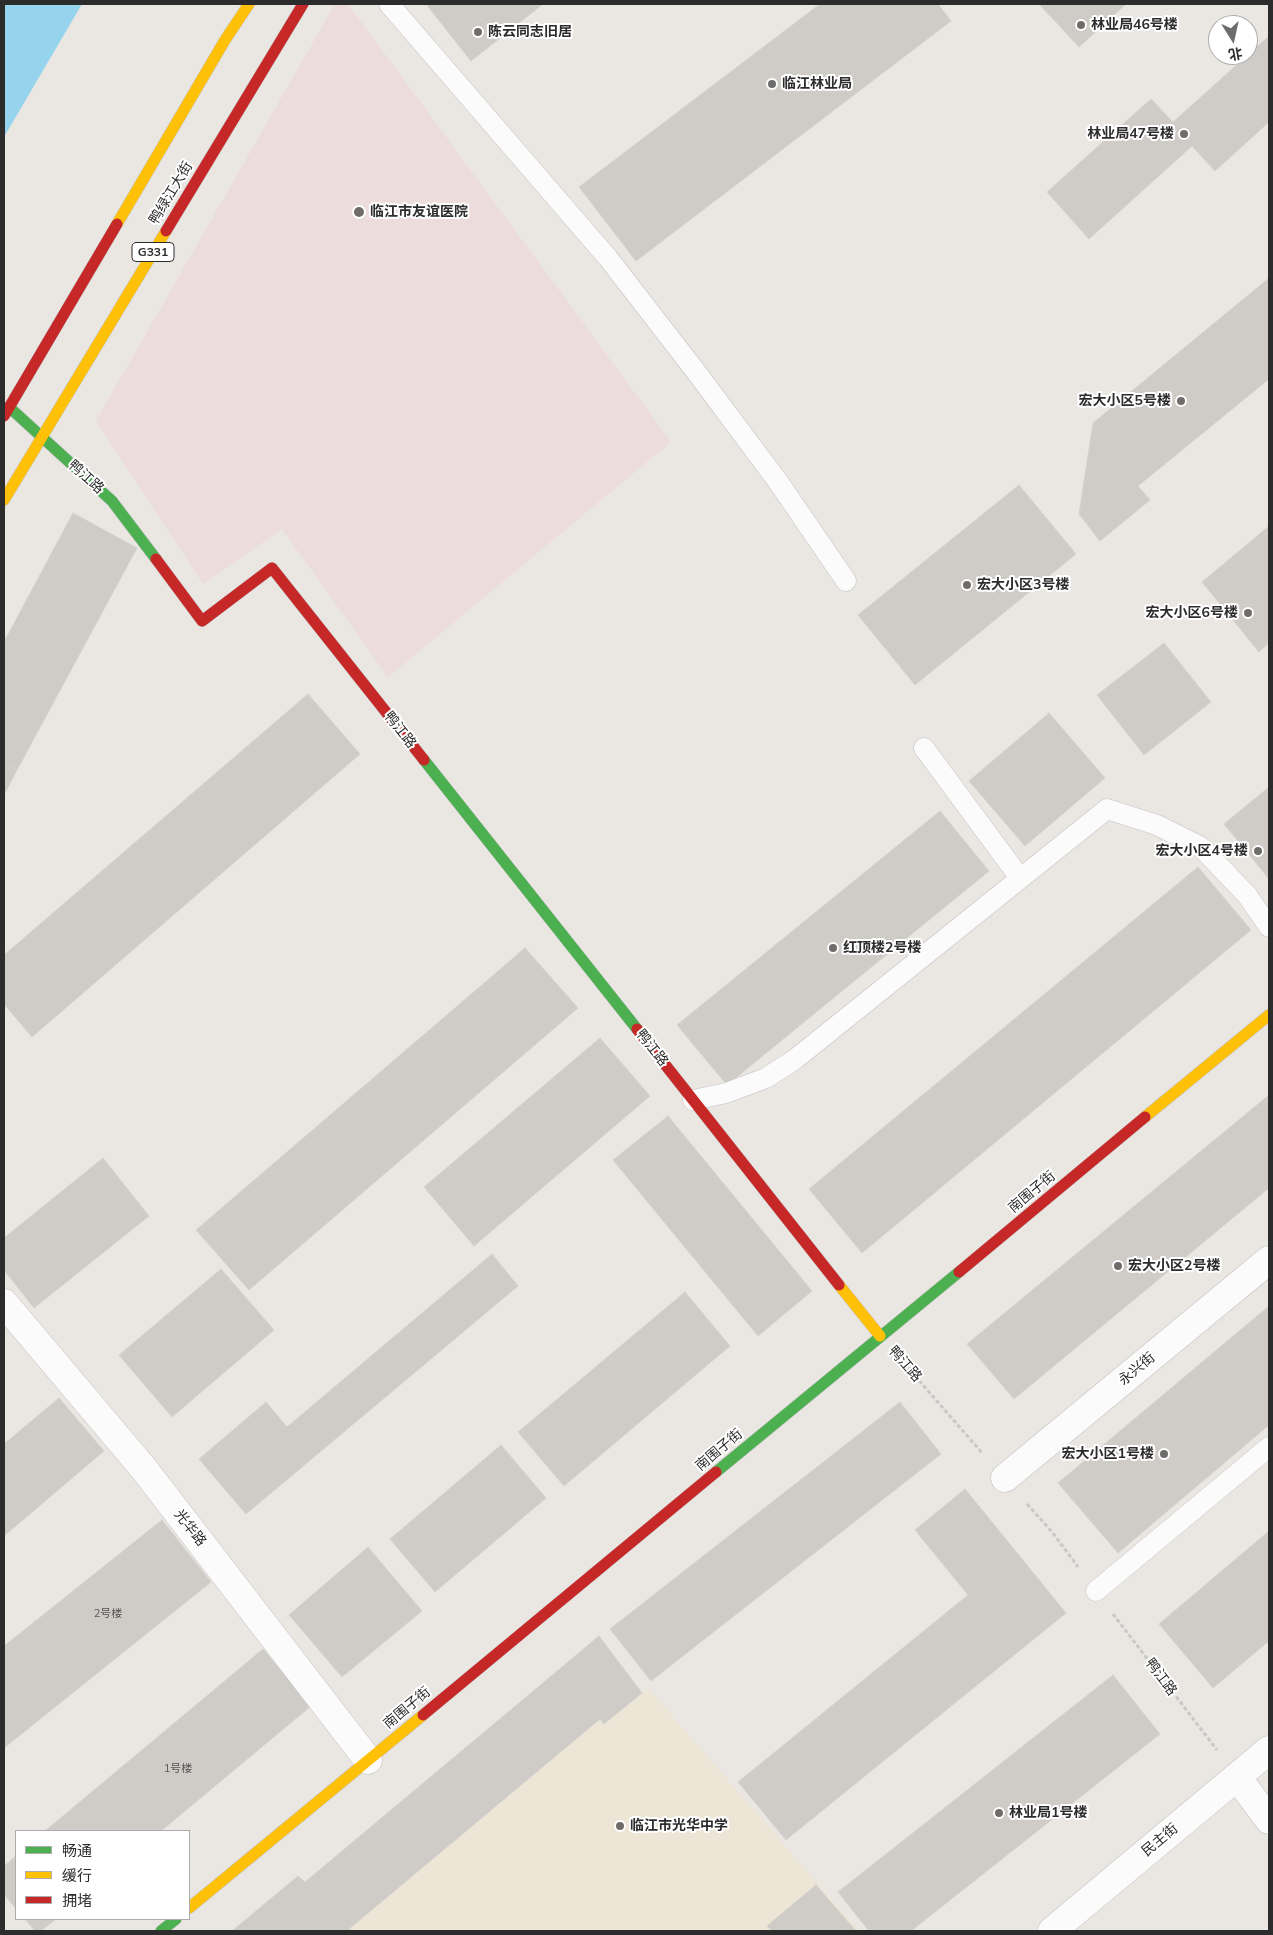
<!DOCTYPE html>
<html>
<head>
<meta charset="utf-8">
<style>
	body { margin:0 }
	#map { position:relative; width:1273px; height:1935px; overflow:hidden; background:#eae6e2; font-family:Mulish,"Noto Sans SC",sans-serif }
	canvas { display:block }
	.frame { position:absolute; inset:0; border:5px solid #2c2c2c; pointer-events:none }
	.legend { position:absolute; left:15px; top:1830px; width:175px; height:90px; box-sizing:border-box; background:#fff; border:1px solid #ababab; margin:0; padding:6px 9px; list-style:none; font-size:15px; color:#2c2c2c }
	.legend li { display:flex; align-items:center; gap:10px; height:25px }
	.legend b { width:25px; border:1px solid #ababab }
	.north { position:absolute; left:1208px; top:15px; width:50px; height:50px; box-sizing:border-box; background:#fff; border:1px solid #ababab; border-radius:50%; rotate:170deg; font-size:14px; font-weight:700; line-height:20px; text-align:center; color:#2c2c2c }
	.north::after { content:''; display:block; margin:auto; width:18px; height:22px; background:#6e6d6c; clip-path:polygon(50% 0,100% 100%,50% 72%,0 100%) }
</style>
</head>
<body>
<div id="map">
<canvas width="1273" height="1935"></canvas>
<div class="frame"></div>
<ul class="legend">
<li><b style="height:6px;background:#4caf50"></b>畅通</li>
<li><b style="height:6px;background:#ffc107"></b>缓行</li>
<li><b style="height:6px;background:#c62828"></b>拥堵</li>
</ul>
<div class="north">北</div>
</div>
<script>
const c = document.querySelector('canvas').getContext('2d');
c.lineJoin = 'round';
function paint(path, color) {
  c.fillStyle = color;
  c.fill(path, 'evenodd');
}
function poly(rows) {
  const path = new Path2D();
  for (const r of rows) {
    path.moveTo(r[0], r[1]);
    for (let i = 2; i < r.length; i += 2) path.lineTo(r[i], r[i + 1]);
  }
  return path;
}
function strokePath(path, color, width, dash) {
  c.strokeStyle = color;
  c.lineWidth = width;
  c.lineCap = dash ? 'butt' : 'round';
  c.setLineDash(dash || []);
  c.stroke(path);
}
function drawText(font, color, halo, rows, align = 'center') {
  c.font = font + ' Mulish,"Noto Sans SC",sans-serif';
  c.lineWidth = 4;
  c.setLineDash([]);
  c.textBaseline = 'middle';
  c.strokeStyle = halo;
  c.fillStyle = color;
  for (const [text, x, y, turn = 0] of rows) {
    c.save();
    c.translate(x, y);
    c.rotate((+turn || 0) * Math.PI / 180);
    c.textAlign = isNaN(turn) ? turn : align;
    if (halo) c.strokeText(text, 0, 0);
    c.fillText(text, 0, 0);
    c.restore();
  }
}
const education = poly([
	[648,1688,859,1931,352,1931,349,1929,600,1719,605,1724]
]);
const medical = poly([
	[335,4,348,4,671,442,388,677,282,529,203,584,96,421]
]);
const water = poly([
	[4,4,82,4,4,137]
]);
const building = poly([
	[426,4,543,4,471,61,426,4],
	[820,4,938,4,951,21,636,261,579,187,820,4],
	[1039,4,1126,4,1079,47,1039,4],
	[1269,36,1269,122,1215,171,1192,146,1089,239,1047,192,1151,99,1173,122,1269,36],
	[1269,278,1269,379,1138,486,1150,500,1100,541,1079,514,1093,423,1269,278],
	[1019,485,1076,554,915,685,858,615,1019,485],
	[73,513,137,548,17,770,4,763,4,642,73,513],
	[1269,526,1269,643,1259,652,1202,582,1269,526],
	[1164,643,1211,702,1144,755,1097,695,1164,643],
	[308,694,360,754,32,1037,4,1004,4,955,308,694],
	[1049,713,1105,778,1025,846,969,781,1049,713],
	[4,763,17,770,4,795,4,763],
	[1269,787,1269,879,1224,824,1269,787],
	[940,811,989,871,727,1085,677,1025,940,811],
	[1198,867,1251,930,862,1253,809,1189,1198,867],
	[525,948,578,1008,249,1290,196,1230,525,948],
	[600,1038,650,1096,474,1246,424,1187,600,1038],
	[1269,1095,1269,1188,1014,1399,967,1344,1269,1095],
	[668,1116,812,1291,758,1336,613,1160,668,1116],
	[103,1158,149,1216,34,1308,4,1270,4,1238,103,1158],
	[492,1254,518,1286,246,1514,199,1459,266,1402,287,1427,492,1254],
	[221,1269,274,1330,172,1417,119,1355,221,1269],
	[685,1292,730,1346,564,1486,518,1432,685,1292],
	[1269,1306,1269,1425,1118,1553,1058,1483,1269,1306],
	[59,1398,104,1451,4,1536,4,1444,59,1398],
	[900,1402,941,1454,651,1681,610,1629,900,1402],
	[501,1445,546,1498,435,1592,390,1539,501,1445],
	[965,1489,1066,1613,786,1840,738,1782,968,1595,915,1530,965,1489],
	[162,1520,211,1582,4,1748,4,1646,162,1520],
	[1269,1531,1269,1641,1213,1688,1159,1624,1269,1531],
	[368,1547,422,1611,342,1677,289,1615,368,1547],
	[599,1636,642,1693,604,1724,600,1719,349,1929,352,1931,232,1931,298,1876,305,1882,599,1636],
	[263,1649,311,1706,161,1831,45,1831,263,1649],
	[1113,1675,1160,1734,911,1931,869,1931,838,1892,1113,1675],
	[16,1856,16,1909,4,1894,4,1866,16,1856],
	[816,1885,856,1931,772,1931,767,1926,816,1885],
	[25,1919,56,1919,41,1931,35,1931,25,1919]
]);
const path = poly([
	[902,1361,983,1454],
	[1027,1504,1053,1533,1078,1567],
	[1113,1614,1217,1750]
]);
const lane = poly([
	[389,4,608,258,697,373,779,483,846,581],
	[924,748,1020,878],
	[693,1100,726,1093,766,1078,794,1060,1107,809,1157,825,1201,847,1247,895,1269,927],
	[1096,1591,1269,1447]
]);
const street = poly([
	[4,1303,144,1469,368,1760],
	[1005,1478,1269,1260],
	[1237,1777,1269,1820],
	[1052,1931,1269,1750]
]);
const fast = poly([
	[9,407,112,501,156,559],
	[424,760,637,1029],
	[716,1472,959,1272],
	[161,1931,176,1919]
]);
const slow = poly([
	[117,224,225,40,249,4],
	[4,500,166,231],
	[1145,1117,1269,1015],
	[839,1285,880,1336],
	[189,1908,423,1715]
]);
const jam = poly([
	[166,231,303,4],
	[4,416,117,224],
	[156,559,202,621,272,568,424,760],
	[637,1029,839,1285],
	[959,1272,1145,1117],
	[423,1715,716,1472]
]);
const markers = [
	[1081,25,5,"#6e6d6c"],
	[478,32,5,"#6e6d6c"],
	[772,84,5,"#6e6d6c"],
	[1184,134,5,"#6e6d6c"],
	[359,212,6,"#6e6d6c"],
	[1181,401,5,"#6e6d6c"],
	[967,585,5,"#6e6d6c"],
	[1248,613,5,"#6e6d6c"],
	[1258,851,5,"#6e6d6c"],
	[833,948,5,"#6e6d6c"],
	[1118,1266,5,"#6e6d6c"],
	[1164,1454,5,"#6e6d6c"],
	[999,1813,5,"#6e6d6c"],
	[620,1826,5,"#6e6d6c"]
];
const numberNames = [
	["2号楼",108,1614],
	["1号楼",178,1769]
];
const shields = [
	[153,252,42]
];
const shieldNames = [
	["G331",153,252]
];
const poiNames = [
	["林业局46号楼",1091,25],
	["陈云同志旧居",488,32],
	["临江林业局",782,84],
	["林业局47号楼",1174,134,"right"],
	["临江市友谊医院",370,212],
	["宏大小区5号楼",1171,401,"right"],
	["宏大小区3号楼",977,585],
	["宏大小区6号楼",1238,613,"right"],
	["宏大小区4号楼",1248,851,"right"],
	["红顶楼2号楼",843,948],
	["宏大小区2号楼",1128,1266],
	["宏大小区1号楼",1154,1454,"right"],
	["林业局1号楼",1009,1813],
	["临江市光华中学",630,1826]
];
const streetNames = [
	["鸭绿江大街",171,193,-59],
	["鸭江路",86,477,42],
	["鸭江路",400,730,52],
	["鸭江路",652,1048,52],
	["南围子街",1032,1192,-40],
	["鸭江路",905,1364,49],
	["永兴街",1137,1369,-40],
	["南围子街",719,1450,-40],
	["光华路",190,1528,52],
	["鸭江路",1161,1677,53],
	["南围子街",407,1708,-40],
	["民主街",1160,1840,-40]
];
paint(education, '#ede5d6');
paint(medical, '#ecdcdb');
paint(water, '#95d4ec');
paint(building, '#cfccc8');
strokePath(building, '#d5d2ce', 1);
strokePath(lane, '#c3c2c3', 21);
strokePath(street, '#c3c2c3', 29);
strokePath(fast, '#c3c2c3', 12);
strokePath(slow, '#c3c2c3', 12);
strokePath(jam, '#c3c2c3', 12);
strokePath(path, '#c8c8c7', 3, [4, 2.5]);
strokePath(lane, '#fcfbfb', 20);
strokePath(street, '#fcfbfb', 28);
strokePath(fast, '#4caf50', 11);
strokePath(slow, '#ffc107', 11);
strokePath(jam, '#c62828', 11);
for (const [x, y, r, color] of markers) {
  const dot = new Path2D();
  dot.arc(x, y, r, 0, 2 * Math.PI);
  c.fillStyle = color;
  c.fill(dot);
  strokePath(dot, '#fff', 2);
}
drawText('11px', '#565655', null, numberNames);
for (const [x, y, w] of shields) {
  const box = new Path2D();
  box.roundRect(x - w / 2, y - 9.5, w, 19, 4);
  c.fillStyle = '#fff';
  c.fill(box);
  strokePath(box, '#2c2c2c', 1);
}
drawText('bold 12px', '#2c2c2c', null, shieldNames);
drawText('bold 14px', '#2c2c2c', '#fff', poiNames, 'left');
drawText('14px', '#2c2c2c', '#fff', streetNames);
</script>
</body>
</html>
